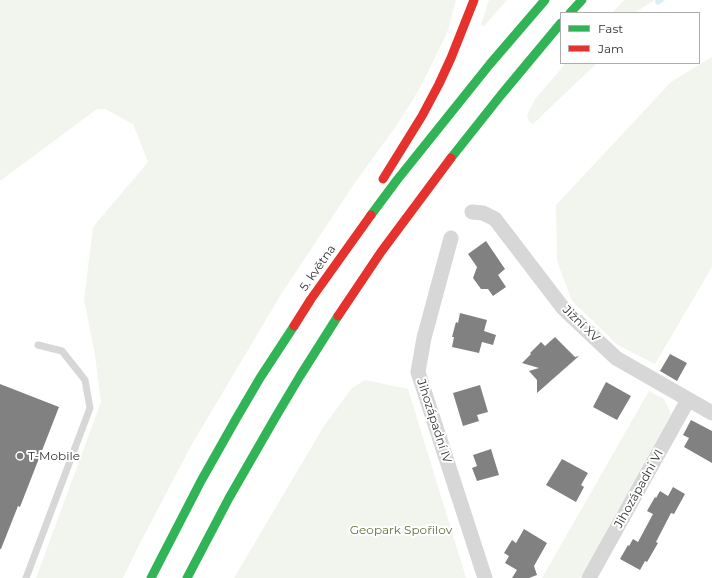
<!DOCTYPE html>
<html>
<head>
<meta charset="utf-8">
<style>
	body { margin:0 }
	#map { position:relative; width:712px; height:578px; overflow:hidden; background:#fff; font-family:Montserrat,sans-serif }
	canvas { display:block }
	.legend { position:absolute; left:560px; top:12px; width:140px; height:52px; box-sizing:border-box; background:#fff; border:1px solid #adadad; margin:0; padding:5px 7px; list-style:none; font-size:12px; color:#333 }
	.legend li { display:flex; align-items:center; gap:8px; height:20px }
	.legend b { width:20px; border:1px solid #adadad }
</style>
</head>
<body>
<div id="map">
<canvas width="712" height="578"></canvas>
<ul class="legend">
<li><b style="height:5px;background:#30b455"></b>Fast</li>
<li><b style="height:5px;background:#e5322d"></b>Jam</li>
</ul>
</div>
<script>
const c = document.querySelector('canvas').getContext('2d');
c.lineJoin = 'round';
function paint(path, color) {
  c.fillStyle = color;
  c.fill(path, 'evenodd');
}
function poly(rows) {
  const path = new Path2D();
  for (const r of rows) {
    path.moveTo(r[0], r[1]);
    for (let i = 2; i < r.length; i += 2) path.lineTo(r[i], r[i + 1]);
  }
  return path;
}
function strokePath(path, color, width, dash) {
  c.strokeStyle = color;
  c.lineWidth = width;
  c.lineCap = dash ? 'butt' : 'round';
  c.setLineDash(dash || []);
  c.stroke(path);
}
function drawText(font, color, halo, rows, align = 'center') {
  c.font = font + ' Montserrat,sans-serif';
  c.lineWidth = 4;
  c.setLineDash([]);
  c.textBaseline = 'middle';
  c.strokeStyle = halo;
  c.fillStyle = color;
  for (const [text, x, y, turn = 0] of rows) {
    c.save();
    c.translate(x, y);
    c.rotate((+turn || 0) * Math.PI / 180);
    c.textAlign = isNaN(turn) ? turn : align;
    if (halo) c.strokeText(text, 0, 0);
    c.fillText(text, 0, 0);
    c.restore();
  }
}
const green = poly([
	[0,0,456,0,447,33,420,88,397,125,354,184,280,296,191,446,139,545,123,578,36,578,101,402,95,355,84,300,93,227,148,162,133,124,105,109,97,109,0,181],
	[489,0,507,0,484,26,481,25],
	[624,0,655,0,634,13,612,13],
	[712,57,712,267,655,364,618,345,572,301,557,261,556,205,671,82],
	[566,63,597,63,533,124,529,121,527,117,529,111,535,99],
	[365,380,408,389,466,578,234,578,324,426,352,388],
	[649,391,664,399,671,414,580,578,542,578]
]);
const stream = poly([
	[658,2,661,0]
]);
const building = poly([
	[486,241,505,269,498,275,506,287,493,296,488,289,481,289,473,278,477,267,468,254],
	[460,313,487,320,484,331,496,335,493,345,482,342,479,353,452,347,454,337,452,337,456,322,458,323],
	[555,337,575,357,579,356,537,393,537,380,529,371,539,368,522,363,531,354,530,353,541,342,545,346],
	[670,354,687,363,677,381,660,371],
	[606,382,631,396,617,420,593,407],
	[0,384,59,407,20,507,18,506,1,549,0,549],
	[480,385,488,412,477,415,479,421,463,426,453,393],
	[691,420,712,431,712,463,684,447,689,438,683,435],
	[491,449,499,475,477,481,472,468,477,466,473,455],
	[562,459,588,473,581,485,584,487,576,502,546,485],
	[673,487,685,494,674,514,671,513,656,542,658,543,647,562,645,561,640,570,620,559,628,545,629,546,633,539,638,542,653,514,647,511,655,497,656,498,660,491,668,496],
	[524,529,547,543,534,566,537,575,529,578,512,578,517,570,505,563,509,556,504,553,512,540,516,543]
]);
const lane = poly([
	[26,578,90,408,85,380,62,351,38,345]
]);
const street = poly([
	[472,212,483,213,495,219,563,308,616,358,712,413],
	[451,238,424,338,418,372,485,578],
	[589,578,688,400]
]);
const fast = poly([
	[570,13,582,0],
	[451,158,501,95,561,23],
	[371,215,397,180,490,64,545,0],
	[151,578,201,481,236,419,260,378,294,326],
	[187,578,229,498,275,418,300,376,338,316]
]);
const jam = poly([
	[383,179,422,116,439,84,451,58,474,0],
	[338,316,381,252,451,158],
	[294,326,311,299,371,215]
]);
const markers = [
	[20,456,4,"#7a7a7a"]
];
const streetNames = [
	["5. května",318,268,-55],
	["Jižní XV",581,324,44],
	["Jihozápadní IV",434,421,72],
	["Jihozápadni VI",639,489,-61]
];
const poiNames = [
	["T-Mobile",28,456]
];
const parkNames = [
	["Geopark Spořilov",401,530]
];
paint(green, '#f2f5ed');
strokePath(stream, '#dbeef2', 5.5);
paint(building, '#818181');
strokePath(lane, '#d7d7d7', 7);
strokePath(street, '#d7d7d7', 15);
strokePath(fast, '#30b455', 9);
strokePath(jam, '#e5322d', 9);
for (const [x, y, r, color] of markers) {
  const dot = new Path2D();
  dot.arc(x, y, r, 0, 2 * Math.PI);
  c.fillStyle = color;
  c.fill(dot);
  strokePath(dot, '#fff', 1.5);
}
drawText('12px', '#333', '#fff', streetNames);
drawText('12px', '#333', '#fff', poiNames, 'left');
drawText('12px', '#5f713d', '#fff', parkNames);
</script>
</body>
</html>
